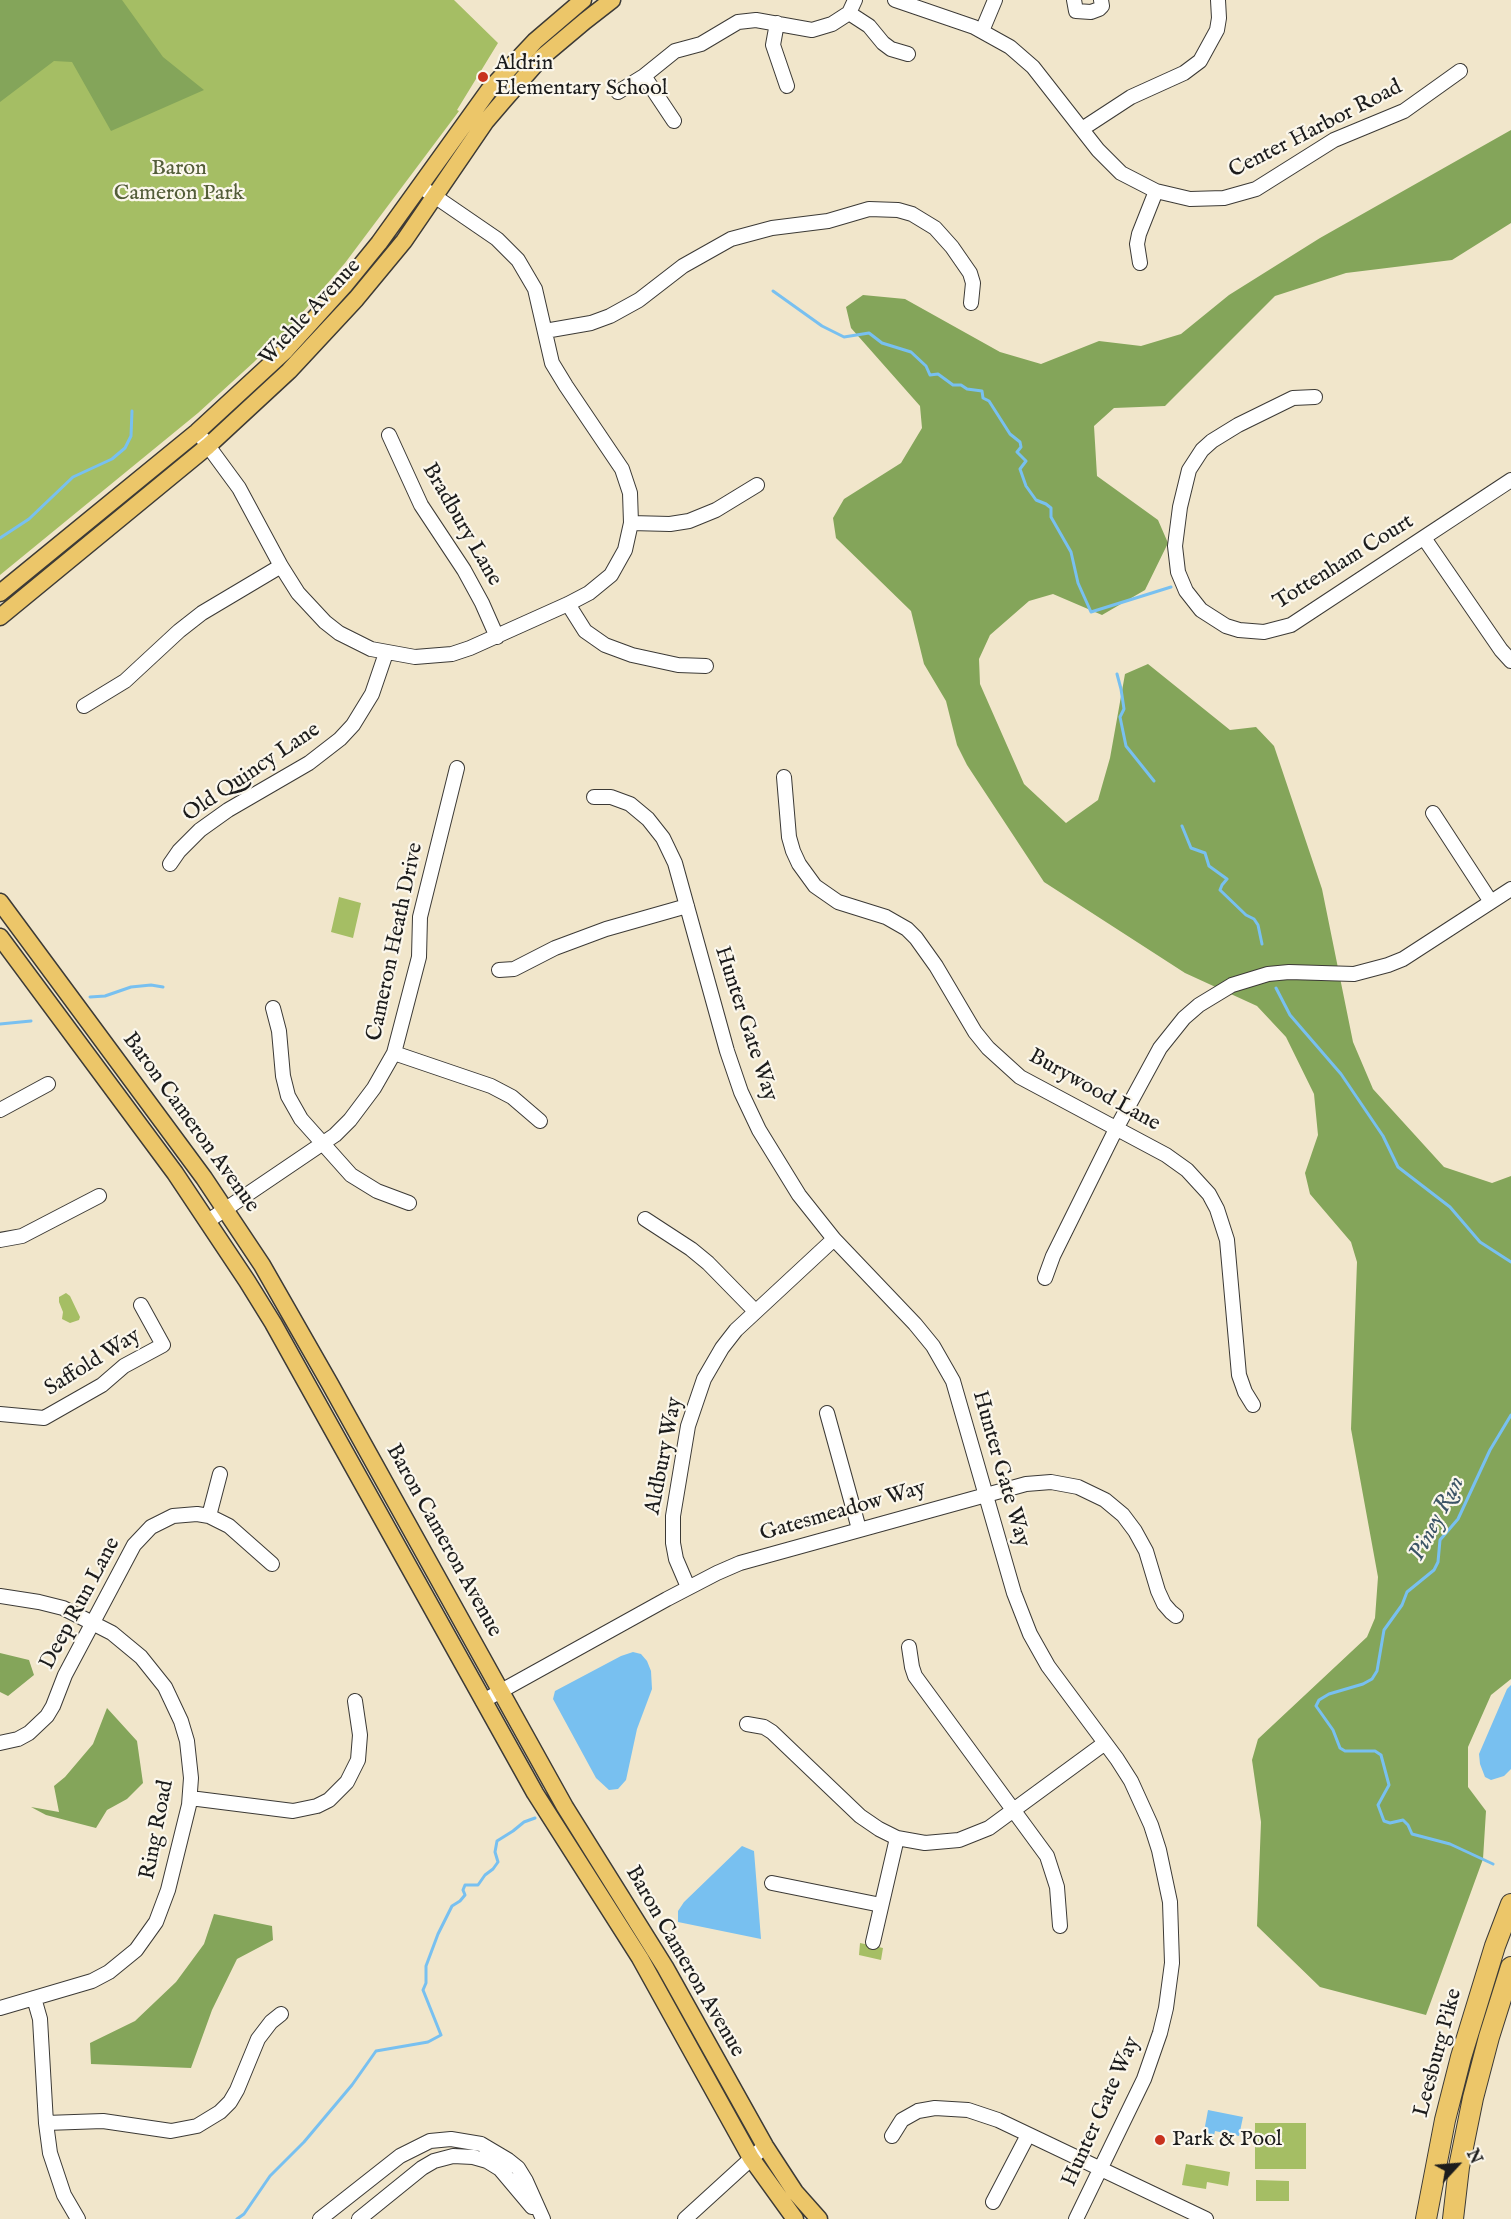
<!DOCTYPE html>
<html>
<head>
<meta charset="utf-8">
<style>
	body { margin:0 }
	#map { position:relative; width:1511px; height:2219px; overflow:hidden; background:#f1e6cb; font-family:"IM FELL English",serif }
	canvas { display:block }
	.north { position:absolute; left:1427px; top:2135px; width:60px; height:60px; -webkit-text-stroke:4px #fbf7ec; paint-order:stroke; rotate:64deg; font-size:16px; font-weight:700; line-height:24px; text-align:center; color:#1c1c1c }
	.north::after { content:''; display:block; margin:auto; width:21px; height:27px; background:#1c1c1c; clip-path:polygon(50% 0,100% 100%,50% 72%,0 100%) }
</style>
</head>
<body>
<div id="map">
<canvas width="1511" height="2219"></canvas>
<div class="north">N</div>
</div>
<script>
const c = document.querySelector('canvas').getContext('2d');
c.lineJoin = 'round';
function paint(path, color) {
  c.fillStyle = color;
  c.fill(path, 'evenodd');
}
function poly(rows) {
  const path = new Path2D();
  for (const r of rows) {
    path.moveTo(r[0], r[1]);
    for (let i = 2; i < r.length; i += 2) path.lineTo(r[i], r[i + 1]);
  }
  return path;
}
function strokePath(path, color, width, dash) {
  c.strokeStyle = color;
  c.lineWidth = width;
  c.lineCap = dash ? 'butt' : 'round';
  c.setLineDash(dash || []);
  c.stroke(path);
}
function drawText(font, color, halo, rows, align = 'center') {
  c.font = font + ' "IM FELL English",serif';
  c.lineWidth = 4.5;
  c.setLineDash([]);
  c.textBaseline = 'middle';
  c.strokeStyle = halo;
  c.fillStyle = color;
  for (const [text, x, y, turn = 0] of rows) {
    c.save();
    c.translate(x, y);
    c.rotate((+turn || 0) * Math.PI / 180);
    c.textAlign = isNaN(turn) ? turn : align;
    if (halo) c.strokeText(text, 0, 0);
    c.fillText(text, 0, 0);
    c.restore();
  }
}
const green = poly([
	[0,0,454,0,498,43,457,110,459,111,345,263,296,320,254,362,198,413,0,575],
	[339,897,361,903,353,938,331,932],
	[66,1293,70,1296,80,1317,79,1320,70,1323,62,1319,63,1312,59,1302,59,1297],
	[860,1943,883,1948,881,1960,859,1955],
	[1255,2123,1306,2123,1306,2169,1255,2169],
	[1186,2164,1230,2172,1228,2186,1207,2182,1206,2189,1182,2185],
	[1256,2180,1289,2181,1289,2201,1256,2201]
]);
const forest = poly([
	[0,0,122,0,163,57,204,90,111,131,72,62,54,61,0,102],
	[1511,130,1511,223,1452,260,1346,273,1275,296,1165,406,1114,408,1094,426,1097,476,1158,520,1168,543,1145,590,1102,615,1053,594,1029,601,990,635,979,659,980,684,1024,784,1066,823,1098,800,1110,758,1125,674,1148,664,1230,730,1256,727,1274,746,1322,889,1353,1042,1373,1089,1444,1167,1492,1183,1511,1176,1511,1679,1491,1695,1468,1747,1468,1787,1486,1811,1483,1859,1426,2015,1320,1987,1257,1926,1261,1822,1252,1760,1258,1739,1367,1637,1375,1618,1378,1577,1351,1429,1357,1262,1351,1242,1310,1194,1305,1173,1318,1135,1314,1094,1286,1037,1257,1006,1185,973,1044,882,967,765,957,745,946,701,924,664,911,611,836,538,833,518,844,499,901,463,922,428,920,406,851,328,846,307,863,295,905,299,1000,352,1041,364,1099,341,1141,346,1181,334,1229,295,1320,238],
	[0,1653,29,1660,34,1675,8,1696,0,1692],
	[107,1708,137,1741,143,1783,127,1799,107,1810,96,1828,46,1815,31,1807,59,1812,54,1786,65,1777,93,1744],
	[214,1914,272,1926,273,1940,237,1959,212,2010,191,2068,91,2064,90,2043,135,2021,176,1982,204,1944]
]);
const water = poly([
	[633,1652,641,1654,647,1661,651,1671,652,1689,637,1729,626,1780,618,1789,609,1790,596,1778,553,1699,555,1691,621,1656],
	[1511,1685,1511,1769,1504,1776,1491,1780,1485,1777,1480,1764,1479,1754,1507,1689],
	[742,1846,754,1851,761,1939,678,1922,678,1911,684,1902],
	[1208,2110,1243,2117,1239,2136,1215,2131,1213,2140,1203,2137]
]);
const stream = poly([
	[773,291,822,326,844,337,869,333,882,343,911,352,926,366,930,375,938,374,953,385,961,385,967,389,982,391,983,398,989,401,1010,434,1020,442,1021,447,1017,452,1026,461,1020,469,1026,486,1036,500,1046,504,1051,508,1051,517,1071,552,1078,583,1091,612,1171,587],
	[0,538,29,519,73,477,112,459,125,448,131,436,132,411],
	[1117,674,1121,689,1124,709,1120,717,1126,746,1154,781],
	[1182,826,1191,848,1205,853,1209,866,1227,879,1222,885,1220,890,1246,915,1254,919,1258,925,1262,944],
	[1276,988,1290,1015,1341,1074,1383,1136,1398,1167,1450,1207,1480,1242,1511,1262],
	[90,997,105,996,131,987,151,985,163,987],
	[0,1024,31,1021],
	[1493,1864,1450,1844,1412,1834,1408,1825,1403,1820,1390,1823,1384,1821,1378,1805,1389,1785,1381,1755,1375,1751,1345,1751,1340,1748,1333,1730,1316,1706,1319,1700,1329,1694,1363,1684,1372,1679,1377,1671,1384,1630,1402,1605,1407,1592,1434,1570,1438,1562,1440,1540,1458,1519,1490,1450,1511,1415],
	[237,2219,244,2214,270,2176,304,2142,352,2085,376,2051,428,2042,441,2035,423,1990,426,1983,426,1966,438,1934,452,1906,460,1901,465,1895,463,1890,465,1885,478,1885,485,1875,493,1869,498,1862,495,1852,497,1841,513,1831,524,1822,535,1818]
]);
const minor = poly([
	[895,0,974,27,1010,47,1033,67,1098,150,1121,173,1156,191,1190,199,1224,198,1256,189,1334,140,1404,111,1460,71],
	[1074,0,1076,11,1091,12,1099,9,1102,6,1101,0],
	[849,13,869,26,883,43,891,49,908,54],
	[777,23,773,45,787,86],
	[982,31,995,0],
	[644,76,674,121],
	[618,92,644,76,675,51,701,44,738,22,756,20,812,30,832,24,849,13,855,0],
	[1082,129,1131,97,1184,73,1200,61,1217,30,1219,18,1218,0],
	[1140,263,1137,244,1139,234,1156,191],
	[545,331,591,323,610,316,639,300,683,266,731,239,772,228,828,221,869,209,898,210,912,214,935,228,952,247,970,273,973,283,971,303],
	[1315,397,1293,398,1238,425,1212,441,1202,450,1189,470,1180,507,1175,546,1178,572,1186,591,1201,610,1226,626,1239,630,1264,632,1291,625,1511,480],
	[389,435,421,505,464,570,482,603,497,637],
	[203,439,239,488,281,566,298,593,325,622,339,633,371,649,415,657,452,654,470,648,568,604,589,593,611,575,625,550,631,523,630,493,622,469,566,386,552,363,535,289,518,260,497,239,427,191],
	[631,523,670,524,689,521,716,510,757,485],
	[1424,538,1501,650,1511,661],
	[568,604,585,631,605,645,632,655,678,665,706,666],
	[84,706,125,681,179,631,202,613,281,566],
	[784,777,789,837,793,851,799,864,815,886,838,902,886,917,907,929,916,938,936,966,975,1032,988,1048,1020,1077,1166,1155,1187,1170,1209,1194,1217,1209,1227,1240,1239,1375,1245,1392,1253,1405],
	[594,797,611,797,630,804,648,819,663,838,675,863,727,1051,741,1092,759,1130,799,1195,834,1239,915,1324,933,1346,953,1381,1014,1593,1030,1634,1048,1666,1117,1759,1131,1781,1151,1825,1159,1850,1170,1902,1172,1963,1166,2008,1160,2033,1144,2079,1076,2219],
	[1433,813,1491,902],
	[170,864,179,851,200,830,228,810,309,763,340,739,353,725,372,694,386,653],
	[499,970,514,969,555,948,606,929,687,906],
	[273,1008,279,1031,283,1076,288,1096,301,1119,351,1175,377,1191,409,1203],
	[394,1053,491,1086,512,1097,540,1121],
	[0,1110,48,1084],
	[645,1219,691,1249,708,1263,755,1311],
	[208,1221,335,1135,350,1120,374,1088,394,1053,419,957,420,917,457,768],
	[0,1240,22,1236,99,1196],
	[1045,1278,1053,1256,1116,1129,1160,1048,1184,1018,1199,1005,1232,985,1268,974,1289,972,1354,974,1388,965,1403,959,1511,889],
	[827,1413,859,1529],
	[0,1414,44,1418,102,1385,124,1366,163,1345,141,1305],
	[209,1516,220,1474],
	[688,1587,676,1559,673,1543,673,1516,688,1426,704,1379,722,1348,736,1330,834,1239],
	[0,1596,39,1602,63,1608,112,1633,141,1657,165,1687,181,1721,187,1741,191,1778,189,1805,168,1890,156,1922,136,1950,109,1972,92,1981,0,2008],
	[909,1647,912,1667,915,1676,1047,1856,1057,1887,1060,1926],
	[483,1701,667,1599,717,1573,740,1563,1026,1484,1051,1482,1078,1487,1105,1500,1123,1515,1135,1531,1146,1551,1158,1591,1164,1604,1171,1612,1176,1616],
	[747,1724,764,1727,772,1732,860,1816,879,1829,897,1838,925,1843,959,1840,989,1828,1105,1743],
	[0,1743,18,1739,29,1733,47,1716,53,1706,65,1675,134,1545,151,1527,173,1516,197,1514,209,1516,229,1526,272,1564],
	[190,1798,293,1811,317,1806,329,1800,347,1782,358,1760,360,1735,355,1701],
	[772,1883,881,1905],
	[873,1942,897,1838],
	[34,1998,40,2019,46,2123,50,2153,64,2195,78,2219],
	[46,2123,103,2121,171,2131,197,2126,220,2112,230,2102,237,2090,258,2039,271,2022,281,2014],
	[892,2136,902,2120,918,2111,935,2108,968,2110,998,2120,1206,2219],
	[993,2202,1028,2135],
	[320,2219,400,2156,430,2141,451,2139,481,2144,508,2160,518,2168,526,2181,543,2219],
	[359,2219,422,2168,434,2161,453,2156,473,2157,487,2161,500,2169,532,2207],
	[685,2219,765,2146]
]);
const major = poly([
	[0,593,197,432,286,350,344,286,379,243,489,90,535,41,583,0],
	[0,617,208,446,289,371,356,299,404,241,486,121,504,100,541,58,585,21,612,0],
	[0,902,204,1178,262,1265,330,1384,565,1807,665,1967,765,2146,795,2192,819,2219],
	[0,937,175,1173,247,1281,273,1323,535,1793,640,1958,751,2158,795,2219]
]);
const highway = poly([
	[1426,2219,1445,2120,1461,2057,1495,1946,1511,1904],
	[1453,2219,1459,2167,1473,2098,1489,2037,1511,1967]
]);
const markers = [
	[483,77,6,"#c8321e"],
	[1160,2140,6,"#c8321e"]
];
const poiNames = [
	["Aldrin",495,64],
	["Elementary School",495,89],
	["Park & Pool",1172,2140]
];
const streetNames = [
	["Center Harbor Road",1316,130,-27],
	["Wiehle Avenue",311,313,-47],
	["Bradbury Lane",461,525,60],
	["Tottenham Court",1344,563,-32],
	["Old Quincy Lane",252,773,-34],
	["Cameron Heath Drive",396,942,-78],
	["Hunter Gate Way",745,1024,72],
	["Burywood Lane",1094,1091,29],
	["Baron Cameron Avenue",190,1123,54],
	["Saffold Way",93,1363,-32],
	["Aldbury Way",665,1456,-79],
	["Hunter Gate Way",1000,1469,74],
	["Gatesmeadow Way",843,1512,-16],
	["Baron Cameron Avenue",443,1541,61],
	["Deep Run Lane",81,1604,-62],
	["Ring Road",158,1830,-79],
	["Baron Cameron Avenue",684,1962,60],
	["Leesburg Pike",1439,2053,-75],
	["Hunter Gate Way",1102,2112,-66]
];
const parkNames = [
	["Baron",179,169],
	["Cameron Park",179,194]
];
const waterNames = [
	["Piney Run",1438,1519,-62]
];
paint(green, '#a5be64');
paint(forest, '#84a55a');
paint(water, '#78c0f0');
strokePath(stream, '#78c0f0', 3);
strokePath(minor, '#3c3a36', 16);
strokePath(major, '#3c3a36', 19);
strokePath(highway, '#3c3a36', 22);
strokePath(minor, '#fff', 14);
strokePath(major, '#ecc669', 16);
strokePath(highway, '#ecc669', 20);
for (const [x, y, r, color] of markers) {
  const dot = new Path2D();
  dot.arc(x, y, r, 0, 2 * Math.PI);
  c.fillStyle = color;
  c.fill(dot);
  strokePath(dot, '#fbf7ec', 2);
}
drawText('22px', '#1c1c1c', '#fbf7ec', poiNames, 'left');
drawText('22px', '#1c1c1c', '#fbf7ec', streetNames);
drawText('22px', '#535d39', '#fbf7ec', parkNames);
drawText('italic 24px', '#3c5566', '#fbf7ec', waterNames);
</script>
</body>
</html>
